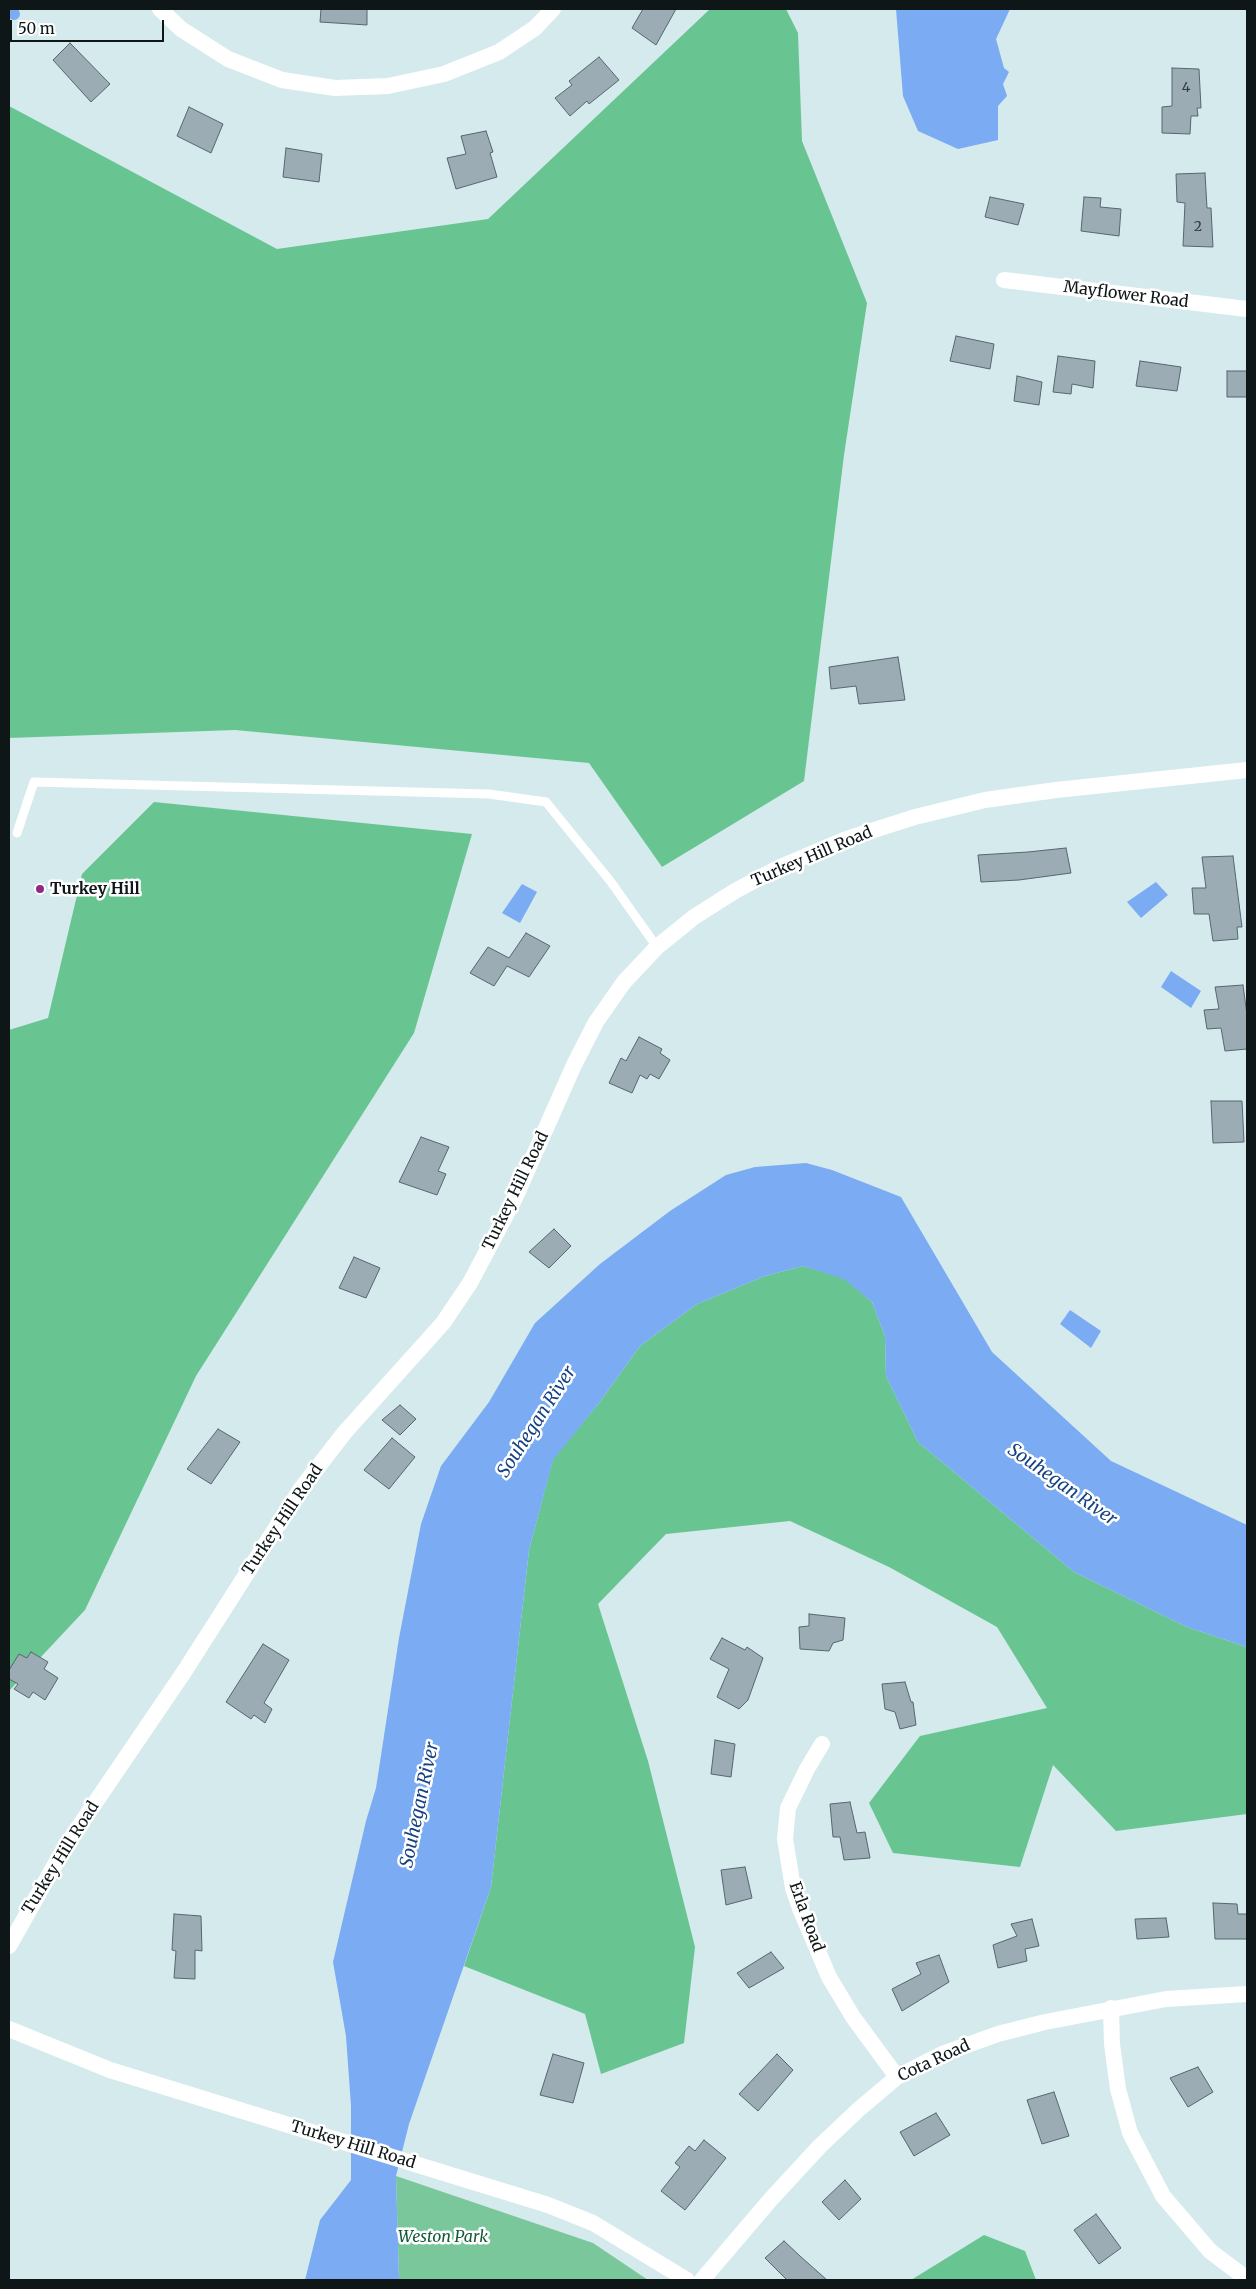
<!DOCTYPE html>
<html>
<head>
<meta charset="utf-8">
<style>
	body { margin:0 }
	#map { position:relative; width:1256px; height:2289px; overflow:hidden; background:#d4eaed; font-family:Merriweather,serif }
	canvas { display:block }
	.frame { position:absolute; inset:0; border:10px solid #0e1617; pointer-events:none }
	.scale { position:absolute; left:10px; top:20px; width:154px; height:22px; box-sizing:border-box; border:2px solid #0e1617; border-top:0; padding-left:6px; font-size:15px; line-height:18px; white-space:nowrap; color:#0e1617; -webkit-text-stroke:4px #fff; paint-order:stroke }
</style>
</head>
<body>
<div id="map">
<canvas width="1256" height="2289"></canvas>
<div class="frame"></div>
<div class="scale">50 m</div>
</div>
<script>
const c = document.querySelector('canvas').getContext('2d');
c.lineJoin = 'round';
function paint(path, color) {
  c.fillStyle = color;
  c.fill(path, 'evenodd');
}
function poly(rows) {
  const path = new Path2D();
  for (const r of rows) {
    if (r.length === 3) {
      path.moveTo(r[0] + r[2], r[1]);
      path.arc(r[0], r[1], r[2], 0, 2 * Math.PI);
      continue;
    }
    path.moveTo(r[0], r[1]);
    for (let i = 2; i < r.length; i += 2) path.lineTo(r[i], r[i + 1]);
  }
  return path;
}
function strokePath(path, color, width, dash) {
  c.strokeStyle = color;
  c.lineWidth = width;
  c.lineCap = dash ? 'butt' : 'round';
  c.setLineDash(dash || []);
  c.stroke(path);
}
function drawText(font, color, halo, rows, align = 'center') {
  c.font = font + ' Merriweather,serif';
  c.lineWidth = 5;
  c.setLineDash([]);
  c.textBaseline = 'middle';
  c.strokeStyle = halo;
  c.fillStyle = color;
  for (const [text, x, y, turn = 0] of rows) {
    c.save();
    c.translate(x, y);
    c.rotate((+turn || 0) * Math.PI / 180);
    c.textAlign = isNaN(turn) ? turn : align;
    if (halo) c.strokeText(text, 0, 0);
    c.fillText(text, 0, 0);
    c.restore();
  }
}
const green = poly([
	[396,2176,593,2243,648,2280,399,2280]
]);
const forest = poly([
	[710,9,786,9,798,33,802,141,867,303,844,455,804,781,662,867,589,763,235,730,9,738,9,106,277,249,488,219],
	[154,802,472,834,414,1033,196,1376,85,1610,9,1691,9,1030,48,1018,82,874],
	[803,1266,844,1278,872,1302,885,1336,886,1376,918,1442,1074,1572,1187,1627,1247,1647,1247,1814,1116,1831,1053,1765,1020,1867,893,1853,869,1803,920,1736,1047,1708,997,1627,889,1567,790,1521,666,1534,598,1604,648,1761,695,1947,684,2043,601,2074,585,2014,464,1966,491,1887,529,1550,553,1459,599,1403,640,1346,697,1304,765,1276],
	[984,2235,1025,2251,1036,2280,911,2280]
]);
const water = poly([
	[14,14,6],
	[896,9,1010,9,996,39,1004,68,1009,72,1003,84,1007,96,998,106,998,140,958,149,918,131,903,96],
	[1156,882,1168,895,1141,918,1127,902],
	[522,884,537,892,520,923,502,913],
	[1171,971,1201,991,1191,1008,1161,987],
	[806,1163,832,1170,901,1197,992,1352,1111,1461,1247,1525,1247,1647,1187,1627,1074,1572,918,1442,886,1376,885,1336,872,1302,844,1279,803,1266,765,1276,697,1304,640,1346,599,1403,553,1460,529,1550,491,1887,409,2124,396,2176,399,2280,305,2280,320,2220,351,2180,351,2106,346,2036,333,1962,366,1821,376,1788,399,1638,421,1524,441,1466,489,1402,535,1323,600,1264,670,1211,726,1175,755,1167],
	[1070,1310,1101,1331,1091,1348,1060,1324]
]);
const building = poly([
	[321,9,367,9,367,25,320,22,321,9],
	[643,9,676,9,656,45,632,28,643,9],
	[70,43,110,84,91,102,53,60,70,43],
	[599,57,619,80,589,104,587,101,570,116,555,98,572,85,569,81,599,57],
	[1172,68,1199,69,1201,108,1197,108,1198,116,1191,116,1190,134,1162,133,1162,107,1172,106,1172,68],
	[189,107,223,124,211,153,177,136,189,107],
	[486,131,493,152,490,153,497,177,456,189,447,158,466,154,461,136,486,131],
	[286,148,322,154,319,182,283,177,286,148],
	[1205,173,1207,208,1211,208,1213,247,1183,246,1185,203,1177,202,1176,174,1205,173],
	[990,197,1024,204,1018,225,985,217,990,197],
	[1084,197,1101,198,1100,207,1121,209,1119,236,1081,231,1084,197],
	[956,336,994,344,990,369,950,361,956,336],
	[1058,356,1095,361,1093,388,1072,384,1071,394,1053,392,1058,356],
	[1140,361,1181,367,1177,391,1136,386,1140,361],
	[1227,371,1247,371,1247,397,1227,397,1227,371],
	[1017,376,1042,382,1039,405,1014,401,1017,376],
	[898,657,905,700,859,704,856,686,831,689,829,667,898,657],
	[1066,848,1071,873,1019,880,981,882,978,855,1028,852,1066,848],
	[1233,856,1242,927,1237,927,1238,939,1213,941,1209,914,1194,914,1192,888,1206,888,1202,857,1233,856],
	[526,933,550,946,529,977,507,966,494,986,470,973,488,947,509,958,526,933],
	[1243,985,1247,1015,1247,1049,1225,1051,1221,1028,1207,1029,1204,1010,1219,1009,1215,987,1243,985],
	[639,1037,662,1049,660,1053,670,1060,659,1079,650,1074,647,1079,640,1075,632,1093,609,1083,621,1058,626,1061,639,1037],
	[1211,1101,1242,1101,1244,1142,1213,1143,1211,1101],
	[421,1137,449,1147,438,1171,446,1174,437,1195,399,1182,421,1137],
	[554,1229,571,1246,549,1268,529,1252,554,1229],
	[354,1257,380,1268,366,1298,339,1288,354,1257],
	[400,1405,416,1419,400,1435,382,1420,400,1405],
	[218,1429,240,1442,211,1484,187,1469,218,1429],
	[392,1438,415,1457,389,1489,364,1470,392,1438],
	[809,1614,845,1618,843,1640,833,1643,829,1651,800,1649,799,1627,809,1626,809,1614],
	[722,1638,745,1650,747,1647,763,1658,748,1700,739,1709,717,1697,729,1669,710,1659,722,1638],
	[263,1644,289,1660,264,1703,272,1709,265,1723,254,1715,251,1719,226,1702,263,1644],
	[31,1652,48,1662,44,1669,58,1678,45,1700,33,1692,29,1698,14,1689,18,1684,9,1679,9,1670,19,1654,27,1658,31,1652],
	[905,1682,911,1702,913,1702,916,1725,900,1729,895,1712,885,1709,882,1684,905,1682],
	[715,1740,735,1744,731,1777,711,1774,715,1740],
	[850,1802,857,1833,865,1832,870,1858,844,1860,840,1837,833,1837,830,1804,850,1802],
	[745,1867,752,1898,726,1905,721,1870,745,1867],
	[1213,1903,1237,1904,1238,1914,1247,1914,1247,1939,1215,1939,1213,1903],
	[174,1914,201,1916,202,1951,195,1950,195,1979,174,1978,176,1951,172,1950,174,1914],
	[1166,1918,1169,1937,1137,1939,1135,1919,1166,1918],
	[1032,1919,1039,1946,1025,1949,1027,1961,998,1968,993,1945,1017,1936,1011,1924,1032,1919],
	[771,1952,784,1968,749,1988,737,1973,771,1952],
	[939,1955,949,1982,902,2011,892,1989,921,1974,916,1963,939,1955],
	[553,2054,584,2063,573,2103,540,2095,553,2054],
	[777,2054,793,2070,758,2111,739,2094,777,2054],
	[1198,2067,1213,2092,1188,2107,1170,2078,1198,2067],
	[1054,2092,1069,2136,1042,2144,1027,2100,1054,2092],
	[936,2113,950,2135,914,2156,900,2132,936,2113],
	[704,2140,726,2158,685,2210,661,2191,680,2167,675,2163,689,2146,695,2151,704,2140],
	[845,2180,861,2199,839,2220,822,2202,845,2180],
	[1096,2214,1121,2248,1099,2264,1074,2230,1096,2214],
	[784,2241,800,2256,827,2280,787,2280,765,2258,784,2241]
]);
const service = poly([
	[17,833,34,782,489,794,546,802,611,882,657,947]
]);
const minor = poly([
	[160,9,181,29,228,59,282,80,335,88,388,86,444,74,499,52,535,28,553,9],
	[1004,280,1247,309],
	[822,1744,807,1769,788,1808,785,1839,793,1888,801,1911,829,1977,853,2017,897,2077],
	[9,1946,65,1847,184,1672,300,1490,345,1432,443,1323,470,1283,515,1198,574,1065,596,1022,624,982,657,947,694,917,735,891,778,868,846,839,915,817,985,800,1056,790,1247,770],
	[1111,2008,1112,2044,1118,2089,1130,2133,1163,2196,1210,2251,1247,2279],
	[9,2029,110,2070,548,2205,593,2223,687,2280],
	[702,2280,771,2199,820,2146,858,2110,897,2077,942,2054,998,2034,1045,2022,1166,1999,1247,1994]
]);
const markers = [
	[40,889,5,"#932587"]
];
const numberNames = [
	["4",1186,88],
	["2",1198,227]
];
const streetNames = [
	["Mayflower Road",1126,295,7],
	["Turkey Hill Road",812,857,-23],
	["Turkey Hill Road",516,1191,-64],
	["Turkey Hill Road",283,1520,-56],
	["Turkey Hill Road",61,1858,-58],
	["Erla Road",806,1917,70],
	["Cota Road",934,2061,-25],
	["Turkey Hill Road",353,2145,17]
];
const poiNames = [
	["Turkey Hill",50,889]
];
const parkNames = [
	["Weston Park",443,2237]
];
const waterNames = [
	["Souhegan River",537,1422,-57],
	["Souhegan River",1062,1485,35],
	["Souhegan River",420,1805,-78]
];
paint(green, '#79c79a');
paint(forest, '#68c592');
paint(water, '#7aabf3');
paint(building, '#9bacb5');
strokePath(building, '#57666e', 1);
strokePath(service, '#fff', 9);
strokePath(minor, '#fff', 16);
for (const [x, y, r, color] of markers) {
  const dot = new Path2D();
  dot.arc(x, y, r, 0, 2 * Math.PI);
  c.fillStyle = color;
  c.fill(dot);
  strokePath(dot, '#fff', 2);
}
drawText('14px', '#313c3e', null, numberNames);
drawText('16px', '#0e1617', '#fff', streetNames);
drawText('bold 16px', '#0e1617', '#fff', poiNames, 'left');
drawText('italic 16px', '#145a39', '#fff', parkNames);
drawText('italic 18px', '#154282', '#fff', waterNames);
</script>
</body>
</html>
